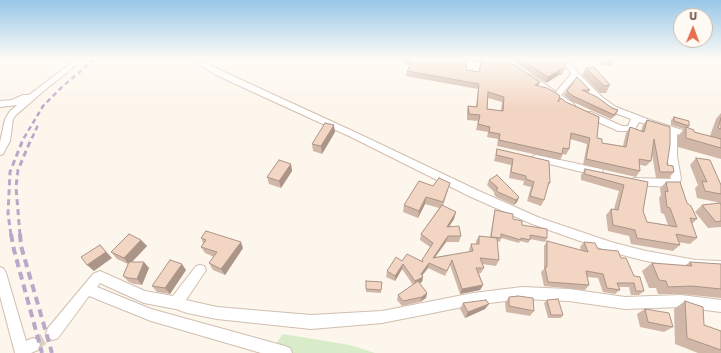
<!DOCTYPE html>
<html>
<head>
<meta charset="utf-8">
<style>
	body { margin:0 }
	#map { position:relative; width:721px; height:353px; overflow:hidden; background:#fdf6ec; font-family:Rubik,sans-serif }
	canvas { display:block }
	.north { position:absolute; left:673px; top:8px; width:40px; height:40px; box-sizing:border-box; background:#fffaf3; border:1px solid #cabbb1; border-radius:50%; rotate:1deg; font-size:11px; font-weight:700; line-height:16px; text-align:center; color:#7a5c4d }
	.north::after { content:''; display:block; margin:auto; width:14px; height:18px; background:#e76f51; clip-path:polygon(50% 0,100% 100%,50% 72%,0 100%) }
</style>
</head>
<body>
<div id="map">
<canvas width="721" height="353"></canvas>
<div class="north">U</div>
</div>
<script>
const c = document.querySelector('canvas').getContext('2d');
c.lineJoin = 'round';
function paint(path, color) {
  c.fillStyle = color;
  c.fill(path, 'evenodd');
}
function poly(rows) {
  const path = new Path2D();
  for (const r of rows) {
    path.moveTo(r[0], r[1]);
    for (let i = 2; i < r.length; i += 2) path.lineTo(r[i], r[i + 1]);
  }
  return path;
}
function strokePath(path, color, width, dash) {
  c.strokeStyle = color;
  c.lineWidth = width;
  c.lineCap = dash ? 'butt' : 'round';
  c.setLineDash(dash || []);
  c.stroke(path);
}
const green = poly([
	[283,334,350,345,375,353,269,353]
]);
const streetTunnel = poly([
	[33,345,53,333]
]);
const street = poly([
	[76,59,84,59,46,89,16,115,13,119,10,141,3,154,0,155,0,142,5,119,10,111,17,105,0,107,0,101,12,100,23,95,29,95,76,59],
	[190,59,199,59,222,71,357,133,479,191,540,218,611,242,646,251,696,260,721,261,721,271,696,270,646,261,611,252,532,224,471,197,351,137,216,75,190,59],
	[562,59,570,59,578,73,602,97,616,107,650,120,721,142,721,149,677,134,677,156,681,179,678,186,674,187,631,185,630,182,631,179,635,178,671,179,667,156,667,131,639,122,634,131,618,131,585,116,584,114,585,112,591,112,622,126,628,126,631,119,610,111,596,101,575,79,561,95,574,104,575,106,574,108,571,109,525,77,529,75,532,75,556,92,571,74,562,59],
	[536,155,598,168,602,169,603,172,602,175,598,176,533,160,531,158,533,156,536,155],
	[200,265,204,266,206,270,186,300,217,307,311,315,382,311,473,293,522,287,569,289,625,297,681,295,721,300,721,312,681,307,625,309,569,301,522,299,473,305,382,323,311,329,217,319,187,313,176,309,144,303,100,283,97,287,151,309,285,346,290,348,292,353,261,353,151,321,89,296,58,338,53,340,48,338,46,333,48,328,93,274,100,271,145,291,173,296,196,266,200,265],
	[0,267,4,269,6,273,26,341,33,338,38,340,40,345,38,350,31,353,15,353,0,296,0,267]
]);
const railFar2 = poly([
	[24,138,43,106,63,86,95,59],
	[32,138,38,125]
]);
const railFar1 = poly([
	[11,235,8,214,10,172,24,137],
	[20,235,16,187,18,170,32,137]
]);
const rail = poly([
	[11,234,14,250,42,353],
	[20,234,21,246,52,353]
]);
const wall = poly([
	[403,59,466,59,466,70,479,72,481,64,467,59,564,59,564,70,562,75,559,75,546,83,511,60,505,60,540,82,538,86,558,102,602,143,623,146,626,133,630,127,641,131,643,125,647,120,667,165,674,172,669,178,656,178,652,154,651,161,646,166,640,165,640,171,636,177,583,165,587,144,570,139,569,149,566,155,563,154,560,160,497,146,498,139,487,137,488,132,476,130,478,121,467,120,467,111,468,106,476,107,478,89,406,76,407,71,410,65,402,63],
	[488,98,502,102,501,111,487,109],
	[600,59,614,59,615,61,612,66,601,65],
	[586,68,610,85,606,93,600,93,582,75],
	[590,90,588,93,612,108,618,110,616,115,611,119,571,101,564,95,567,91],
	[721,113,721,159,678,147,678,136,684,129,671,125,671,120,674,117,689,126,688,128,694,132,710,136,716,119],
	[335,132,322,154,313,151,312,144],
	[497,149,550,183,547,188,544,200,541,206,527,201,531,187,523,185,524,181,509,178,511,165,494,161],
	[696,158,721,185,721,203,697,198,695,188,698,185,690,165],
	[291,164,292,171,281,188,269,184,267,177],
	[585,169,648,182,643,211,647,222,668,225,664,214,661,213,659,198,661,195,660,188,666,182,687,203,697,219,692,224,697,238,690,244,678,242,680,245,673,251,631,244,629,236,608,231,606,215,611,209,614,209,619,191,581,180,581,175],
	[489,180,519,197,517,202,514,205,496,197,494,194,494,192,487,185],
	[433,186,448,190,443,206,456,212,454,219,449,227,461,236,459,242,446,242,435,257,469,252,469,250,471,244,476,244,476,241,479,236,490,237,494,214,495,210,513,219,522,225,547,238,545,242,530,239,530,240,528,243,520,241,519,243,501,238,500,242,497,241,499,260,496,266,482,264,484,268,481,273,479,273,483,285,480,290,460,294,450,265,445,276,428,268,422,276,423,277,422,282,419,283,427,293,426,298,420,302,402,306,397,300,398,295,413,285,402,269,395,281,386,277,387,271,402,261,422,261,422,260,430,247,420,240,421,234,439,208,425,204,418,218,403,212,404,205],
	[702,205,721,205,721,227,708,228,695,212],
	[201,238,243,248,225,275,213,270,209,263,214,257,205,253,201,247,203,243],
	[141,240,147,246,132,262,149,268,142,285,134,284,129,282,123,276,128,264,117,259,111,252],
	[547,241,581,250,580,247,584,242,598,249,621,258,644,291,639,295,631,295,629,287,619,287,620,290,615,294,603,292,598,278,587,277,589,285,585,290,544,286,541,272,544,269,544,246],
	[690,262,721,264,721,298,681,294,658,294,656,288,649,288,642,271,652,263,684,266],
	[186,270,170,294,157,292,152,286],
	[366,281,382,282,381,293,366,292],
	[509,297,534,311,530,316,506,312,505,303],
	[547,300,563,315,561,318,548,318,544,303],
	[685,301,704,325,721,331,721,353,698,353,675,344,674,309],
	[463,303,485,309,465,318,460,309],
	[645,309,673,327,664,332,640,327,637,314]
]);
const shadedWall = poly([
	[561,69,559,75,546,83,548,77],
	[334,125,335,132,322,154,321,146],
	[291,164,292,171,281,188,279,181],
	[426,197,425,204,418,218,419,211],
	[519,197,517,202,514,205,516,200],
	[456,212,454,219,445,233,447,227],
	[448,236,446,242,431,263,433,258],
	[141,240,147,246,129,265,124,258],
	[241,242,243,248,225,275,221,269],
	[100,245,112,258,94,271,87,265],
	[144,262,149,268,142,285,137,279],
	[429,263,428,268,420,278,423,277,422,282,414,286,415,281],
	[182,264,186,270,170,294,165,288],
	[403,264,402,269,395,281,395,276],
	[483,285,480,290,460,294,462,289],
	[427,293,426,298,420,302,422,297],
	[489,304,485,309,465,318,468,312]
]);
const building = poly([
	[407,59,466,59,466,70,479,72,482,59,505,59,540,82,535,85,547,88,556,93,560,96,558,102,561,98,566,102,599,117,597,138,602,139,602,143,626,147,630,127,644,132,647,120,670,127,670,145,667,165,673,166,674,172,660,172,654,139,651,161,639,159,640,171,586,159,590,138,571,133,569,149,563,148,562,154,499,140,500,134,489,132,490,127,478,124,480,115,469,114,468,106,477,107,479,84,407,71,413,61,407,59],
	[488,92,504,97,503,111,487,109,488,92],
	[520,59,564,59,566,60,564,70,561,69,548,77,520,59],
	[604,59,614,59,615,61,604,59],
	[594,67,610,85,604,86,586,68,594,67],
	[577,77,590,90,582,90,597,97,612,108,618,110,614,115,573,96,567,91,577,77],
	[674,117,689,121,689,126,674,121,674,117],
	[721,118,721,129,718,128,721,118],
	[325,123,334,125,321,146,312,144,325,123],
	[686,127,694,130,694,132,721,139,721,148,686,138,686,127],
	[497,149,549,161,550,183,549,182,544,200,530,196,534,182,526,179,526,176,511,172,513,159,496,155,497,149],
	[696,158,710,160,721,185,721,194,705,191,702,181,707,182,696,158],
	[279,160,291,164,279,181,267,177,279,160],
	[585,169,648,182,643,211,647,222,677,227,670,208,667,207,665,191,668,192,666,182,680,182,687,203,691,206,697,219,690,218,697,238,676,234,680,245,637,238,635,230,613,225,611,209,618,210,624,185,585,174,585,169],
	[497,175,519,197,516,200,498,192,496,189,498,188,489,180,497,175],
	[439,178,450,183,443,202,426,197,419,211,404,205,419,181,433,186,439,178],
	[720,203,721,205,721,221,716,222,702,205,720,203],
	[442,205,456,212,447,227,459,226,461,236,448,236,433,258,473,251,471,244,479,244,479,236,497,238,499,260,480,258,484,268,476,268,483,285,462,289,452,260,447,271,429,263,421,274,423,277,415,281,403,264,395,276,387,271,396,257,402,261,407,254,423,262,422,260,433,243,421,234,442,205],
	[495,210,513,214,513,219,522,221,522,225,547,229,547,238,530,235,530,240,521,238,521,240,501,234,501,238,491,237,495,210],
	[206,231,241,242,221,269,209,263,217,252,201,247,206,240,201,238,206,231],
	[129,234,141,240,124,258,111,252,129,234],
	[547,241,588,252,584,242,595,243,598,249,618,251,621,258,626,258,634,276,640,277,644,291,636,291,634,283,617,283,620,290,607,288,603,274,586,271,589,285,548,282,545,267,547,267,547,241],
	[100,245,106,252,87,265,81,257,100,245],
	[170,260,182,264,165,288,152,286,170,260],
	[129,262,144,262,137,279,128,278,123,276,129,262],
	[690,262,721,264,721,289,692,286,668,287,666,281,659,280,652,263,692,266,690,262],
	[366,281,382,282,381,290,366,289,366,281],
	[418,281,427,293,422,297,403,301,398,295,418,281],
	[518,296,533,298,534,311,509,306,509,297,518,296],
	[558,299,563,315,551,315,547,300,558,299],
	[486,300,489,304,468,312,463,303,486,300],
	[685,301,703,307,704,325,721,331,721,350,687,338,685,301],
	[645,309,669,313,673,327,648,322,645,309]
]);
paint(green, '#d8ecc9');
strokePath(streetTunnel, '#dcd0c4', 12, [12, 6]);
strokePath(street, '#d1beb0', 2);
paint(street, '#fff');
strokePath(railFar2, '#b9a8c9', 2.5, [5, 3.5]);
strokePath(railFar1, '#b9a8c9', 3, [6, 4]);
strokePath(rail, '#b9a8c9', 4, [8, 5]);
paint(wall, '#d1b7a8');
paint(shadedWall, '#aa9588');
paint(building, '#f3d5c3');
strokePath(building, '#aa9588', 1);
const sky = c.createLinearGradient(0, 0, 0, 109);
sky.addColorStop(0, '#97c7e8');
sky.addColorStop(0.54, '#fefbf6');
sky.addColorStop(1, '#fefbf600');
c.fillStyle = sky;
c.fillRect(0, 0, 721, 109);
</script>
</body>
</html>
